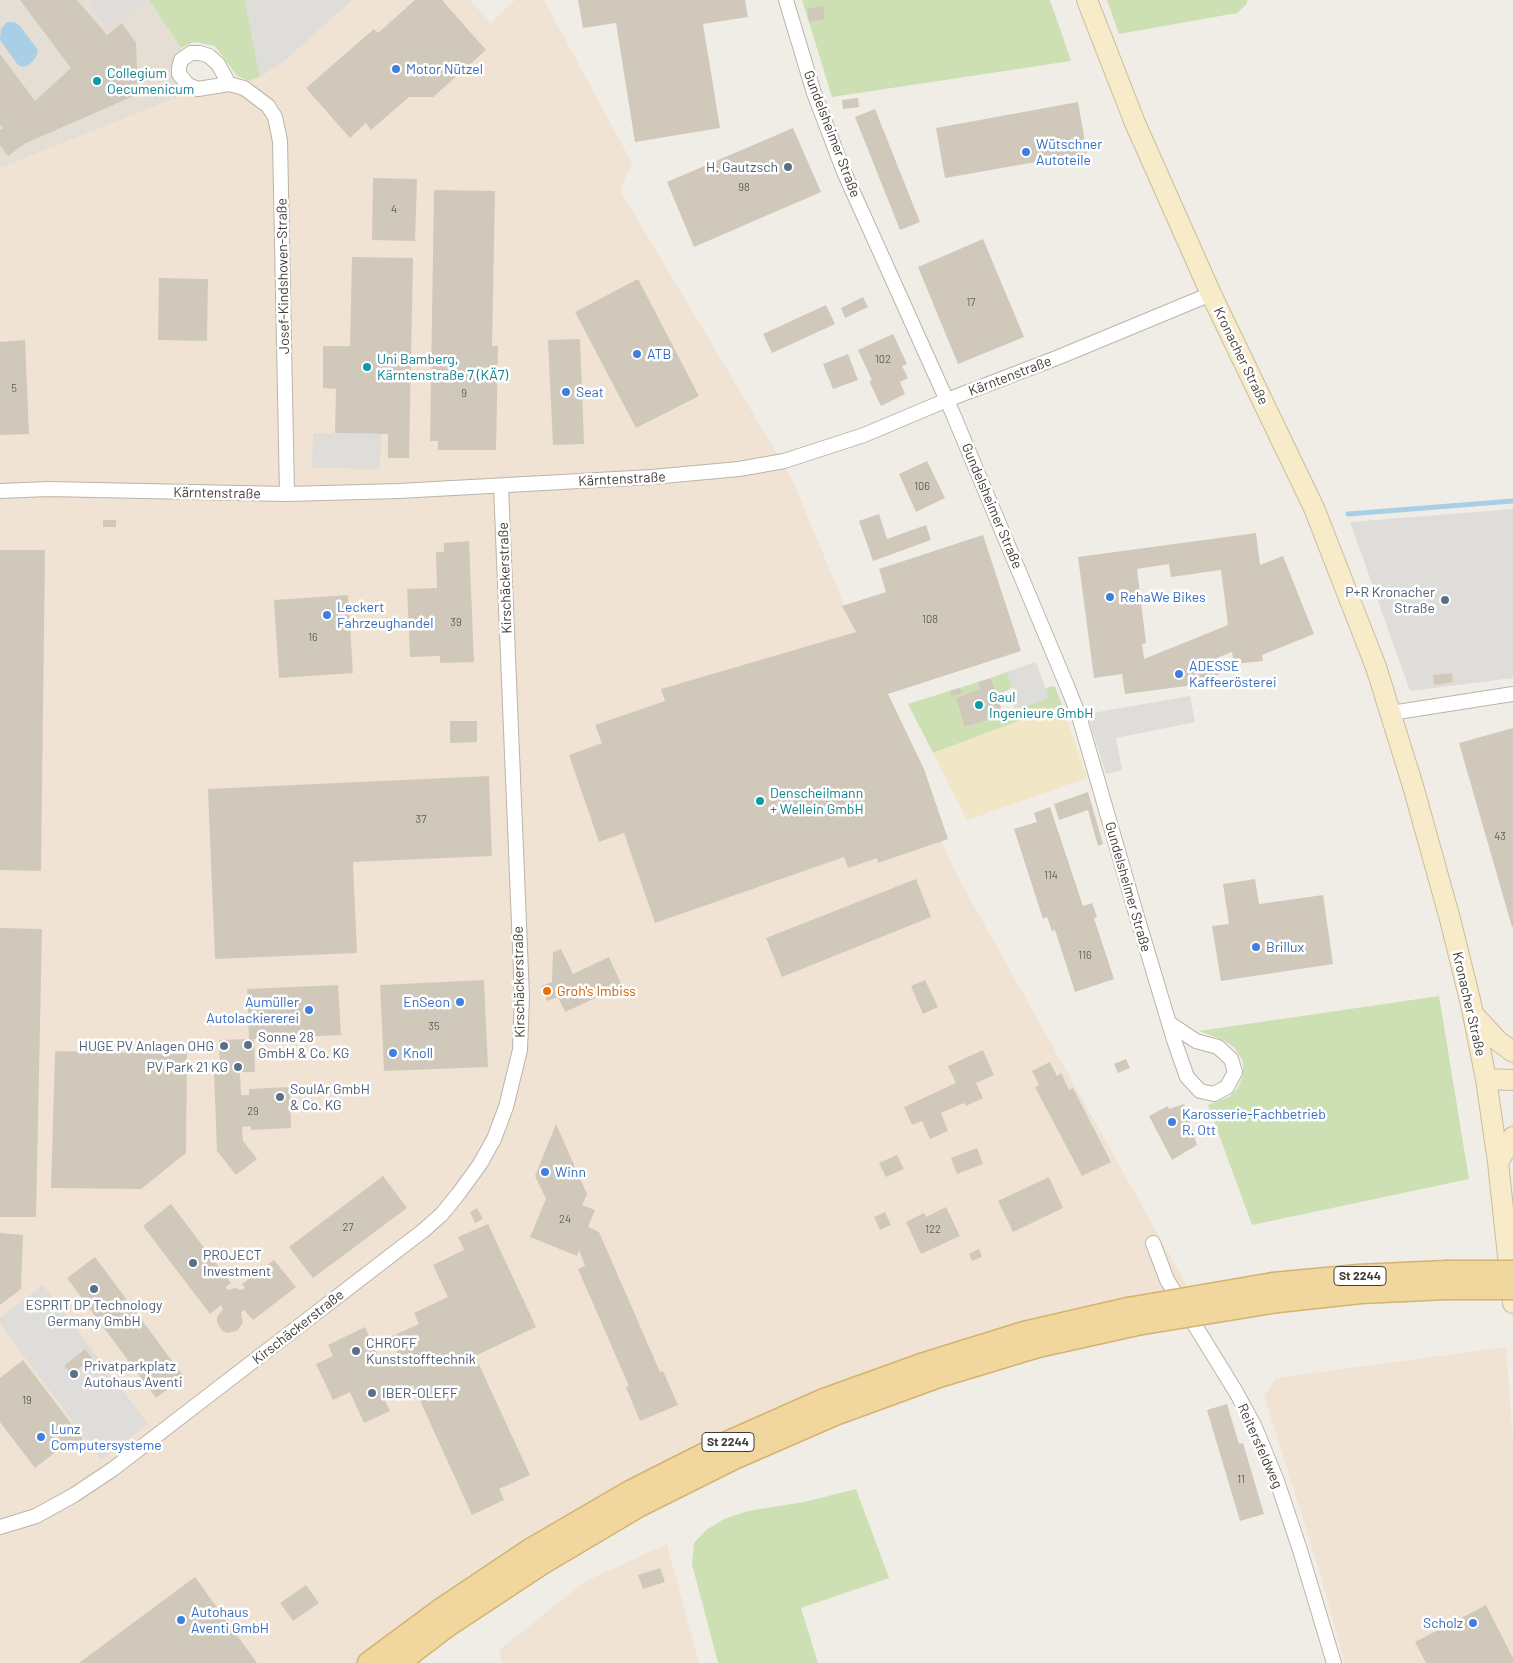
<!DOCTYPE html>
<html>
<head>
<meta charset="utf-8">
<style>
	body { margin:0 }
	canvas { display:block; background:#f0ede6 }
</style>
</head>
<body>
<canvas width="1513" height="1663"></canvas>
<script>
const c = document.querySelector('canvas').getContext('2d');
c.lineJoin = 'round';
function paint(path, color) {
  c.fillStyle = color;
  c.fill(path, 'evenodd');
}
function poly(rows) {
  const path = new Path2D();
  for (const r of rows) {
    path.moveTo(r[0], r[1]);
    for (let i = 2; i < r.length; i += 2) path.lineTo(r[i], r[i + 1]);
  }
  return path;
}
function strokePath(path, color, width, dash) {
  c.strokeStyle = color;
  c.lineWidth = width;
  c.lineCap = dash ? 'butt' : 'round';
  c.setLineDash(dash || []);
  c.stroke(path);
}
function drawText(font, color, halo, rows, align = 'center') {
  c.font = font + ' Barlow,sans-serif';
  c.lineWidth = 5;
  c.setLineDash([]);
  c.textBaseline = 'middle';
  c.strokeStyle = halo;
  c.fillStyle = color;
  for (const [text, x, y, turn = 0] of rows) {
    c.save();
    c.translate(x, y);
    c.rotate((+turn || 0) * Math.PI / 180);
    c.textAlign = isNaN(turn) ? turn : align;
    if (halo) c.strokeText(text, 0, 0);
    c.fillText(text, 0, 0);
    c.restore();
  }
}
const residential = poly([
	[0,0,149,0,181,48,181,96,0,168]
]);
const commercial = poly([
	[245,0,470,0,491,23,515,0,544,0,632,163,620,190,792,479,955,872,1202,1313,833,1407,362,1663,0,1663,0,168,181,96,249,81,260,77],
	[1506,1347,1513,1440,1513,1663,1345,1663,1316,1560,1264,1396,1276,1378],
	[667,1544,699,1663,503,1663,499,1650,584,1582]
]);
const green = poly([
	[149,0,245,0,260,77,249,81,237,76,215,46,194,42,181,48],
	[802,0,1050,0,1071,61,832,97],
	[1107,0,1248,0,1246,5,1237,13,1119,34],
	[1007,672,1013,687,997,696,991,678],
	[978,682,980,689,956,698,966,727,1048,698,1045,689,1049,687,1055,686,1062,705,933,753,908,704],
	[1439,996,1469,1179,1252,1225,1208,1105,1229,1097,1238,1088,1243,1075,1243,1061,1234,1047,1223,1040,1199,1031],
	[856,1489,889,1578,801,1608,818,1663,718,1663,692,1564,694,1543,706,1530,724,1519,748,1511,804,1502]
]);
const sand = poly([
	[1062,705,1087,778,967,820,933,753]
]);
const parking = poly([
	[89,0,137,0,140,4,105,26],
	[245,0,352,0,283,62,260,77],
	[313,433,381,434,380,469,312,468],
	[1513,509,1513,678,1410,691,1350,522],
	[1036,662,1049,698,1015,710,1011,698,1016,696,1007,672],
	[1190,696,1195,722,1116,738,1122,770,1106,774,1087,714],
	[43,1285,148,1424,101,1460,0,1324,0,1318]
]);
const water = poly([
	[7,22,14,22,20,26,38,50,36,57,30,64,23,67,18,65,0,40,1,29]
]);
const stream = poly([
	[1348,514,1513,501]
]);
const building = poly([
	[20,0,77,0,107,35,122,23,136,43,138,94,24,144,8,156,0,145,0,130,3,128,0,125,0,54,35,101,71,68],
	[415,0,442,0,486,50,433,97,409,97,371,130,366,123,350,138,306,88,374,29,378,33],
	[578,0,745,0,748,17,703,24,720,128,635,142,616,23,583,28],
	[823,6,825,19,809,22,807,9],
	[858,98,859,107,843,109,842,100],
	[1078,102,1087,153,945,178,936,128],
	[875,109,920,222,900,230,855,117],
	[793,128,821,192,694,247,667,182],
	[373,178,417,179,415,241,372,240],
	[434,190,495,191,492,346,498,346,496,450,438,450,438,441,430,441],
	[983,239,1024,337,958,364,918,267],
	[352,257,413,258,409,458,388,458,388,434,335,433,336,389,323,388,323,346,350,346],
	[159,278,208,279,207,341,158,340],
	[638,279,699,396,636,428,575,312],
	[863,297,868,307,845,318,841,308],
	[826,305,835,324,772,353,763,334],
	[893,334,907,364,902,366,908,378,900,382,905,394,881,406,869,381,872,380,858,350],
	[580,339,584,444,553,445,548,340],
	[25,340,29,434,0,435,0,342],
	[848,354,858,380,833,389,823,364],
	[927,461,945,498,916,512,899,474],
	[879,514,887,539,926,525,931,540,873,561,859,521],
	[103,520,116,520,116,527,103,527],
	[1256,533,1260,565,1283,556,1314,634,1262,655,1263,661,1234,664,1232,652,1217,658,1219,675,1210,677,1210,683,1125,694,1122,674,1094,678,1078,557],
	[1169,564,1171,577,1221,570,1228,625,1144,659,1142,644,1146,643,1137,569],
	[983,535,1021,651,888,694,924,769,948,839,878,863,877,858,848,868,844,857,655,923,624,833,599,842,569,755,602,743,595,725,665,701,661,689,856,632,842,606,886,592,879,569],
	[469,541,474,662,440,663,440,656,410,657,407,589,437,588,436,552,444,552,444,543],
	[0,550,45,550,41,871,0,870],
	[348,595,353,673,279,678,274,600],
	[1452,673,1453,682,1434,685,1433,675],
	[991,678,1001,708,998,710,1000,716,965,727,956,698,980,689,978,682],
	[960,688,962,693,952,696,950,691],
	[450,721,477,721,477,742,450,743],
	[1513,728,1513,927,1512,927,1459,743],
	[489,776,492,856,353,862,357,953,215,959,208,789],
	[1088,792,1103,844,1098,846,1088,810,1059,820,1054,804],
	[1050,807,1083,906,1092,903,1097,917,1094,918,1114,979,1075,992,1055,930,1052,931,1047,917,1043,919,1014,829,1037,822,1034,813],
	[916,879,931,917,782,977,766,938],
	[1255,879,1259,904,1323,895,1333,964,1221,981,1212,926,1229,924,1223,884],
	[0,928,42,929,36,1217,0,1217],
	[561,949,573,974,609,957,622,986,565,1012,558,997,547,1001,541,986,552,982,553,952],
	[484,980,488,1067,384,1071,380,985],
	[925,980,938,1007,923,1014,911,986],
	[338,985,341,1035,254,1039,255,1072,240,1072,241,1095,249,1095,249,1089,290,1087,291,1128,251,1130,251,1126,242,1127,243,1141,257,1159,236,1175,217,1151,214,1074,220,1073,219,1040,249,1039,247,989],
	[983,1050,994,1075,976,1083,983,1098,966,1106,964,1103,941,1113,948,1131,930,1139,922,1121,912,1125,904,1107,956,1083,948,1066],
	[55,1051,187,1054,186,1153,141,1189,51,1188],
	[1126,1059,1130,1068,1118,1073,1114,1064],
	[1050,1062,1057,1076,1061,1073,1069,1090,1073,1088,1111,1162,1082,1176,1035,1087,1039,1085,1032,1071],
	[1184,1104,1197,1145,1172,1160,1149,1116,1168,1106,1169,1109],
	[556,1124,587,1194,582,1205,595,1210,588,1227,599,1232,660,1372,663,1371,678,1405,640,1421,626,1387,629,1386,578,1269,585,1266,579,1250,577,1256,530,1237,546,1199,535,1176],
	[977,1148,983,1164,957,1174,951,1158],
	[897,1155,904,1169,886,1177,879,1163],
	[383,1176,407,1208,313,1278,289,1247],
	[1049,1177,1063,1208,1013,1232,998,1201],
	[171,1204,231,1283,226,1287,228,1290,235,1288,242,1290,245,1288,242,1284,274,1260,296,1287,253,1320,244,1310,241,1312,243,1323,237,1331,227,1333,222,1331,217,1322,217,1317,223,1309,221,1305,210,1314,143,1226],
	[946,1207,960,1236,921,1254,906,1222,924,1213,926,1217],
	[477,1208,483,1219,475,1223,470,1212],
	[885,1212,891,1225,880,1230,874,1217],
	[488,1224,536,1327,475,1356,530,1475,499,1489,504,1500,472,1515,413,1385,384,1399,390,1411,364,1423,350,1392,333,1400,316,1364,333,1356,328,1345,365,1327,381,1362,398,1355,390,1337,419,1324,414,1313,448,1297,433,1265,464,1250,458,1237],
	[0,1233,23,1235,21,1289,0,1305],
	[979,1249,982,1257,972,1261,969,1254],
	[95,1257,184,1377,156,1398,67,1278],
	[85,1349,92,1358,72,1374,64,1366],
	[23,1360,83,1439,67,1452,63,1446,35,1468,0,1422,0,1378],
	[1227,1404,1239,1444,1243,1443,1264,1514,1240,1521,1207,1410],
	[660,1568,665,1582,643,1589,638,1575],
	[195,1577,257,1663,79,1663],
	[306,1585,319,1603,293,1621,280,1603],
	[1486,1605,1513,1658,1513,1663,1426,1663,1415,1642]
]);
const street = poly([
	[786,0,814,93,844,172,953,414,1067,686,1079,716,1135,910,1174,1040,1187,1077,1200,1091,1214,1094,1227,1087,1235,1072,1231,1059,1218,1047,1196,1041,1169,1023],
	[191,53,200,53,209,56,218,64,229,84,198,89,188,85,179,74,179,68,181,60,191,53],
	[229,84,244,88,268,106,275,117,280,141,287,494],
	[0,491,48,489,287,494,399,491,652,477,739,469,784,461,864,435,947,400,1059,357,1211,294],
	[1391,713,1513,694],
	[1153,1243,1167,1280,1236,1392,1254,1425,1277,1481,1300,1550,1334,1663],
	[0,1527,36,1516,74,1495,113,1469,424,1230,442,1214,459,1193,480,1164,494,1139,506,1107,520,1050,522,997,501,486]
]);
const secondary = poly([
	[1087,0,1135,123,1211,294,1314,508,1376,667,1413,786,1450,919,1471,1004,1486,1079,1498,1162,1513,1303],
	[1474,1015,1498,1041,1513,1052],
	[1486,1079,1513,1080],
	[1498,1162,1513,1137]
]);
const primary = poly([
	[1273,1284,1359,1276,1446,1272],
	[1278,1301,1361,1292,1446,1288],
	[369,1663,438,1612,532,1549,630,1492,729,1442,824,1400,921,1365,1024,1333,1128,1309],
	[398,1663,448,1625,542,1563,638,1506,734,1458,835,1414,939,1376,1038,1346,1137,1324]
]);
const primaryBridge = poly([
	[1446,1272,1513,1272],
	[1446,1288,1513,1288],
	[1128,1309,1273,1284],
	[1137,1324,1278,1301]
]);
const markers = [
	[396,69,5,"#3f7fe0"],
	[97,81,5,"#0f9aa8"],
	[1026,152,5,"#3f7fe0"],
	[788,167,5,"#5c6f8a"],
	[637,354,5,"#3f7fe0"],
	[367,367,5,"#0f9aa8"],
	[566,392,5,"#3f7fe0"],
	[1110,597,5,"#3f7fe0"],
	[1445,600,5,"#5c6f8a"],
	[327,615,5,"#3f7fe0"],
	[1179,674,5,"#3f7fe0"],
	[979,705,5,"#0f9aa8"],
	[760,801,5,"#0f9aa8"],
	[1256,947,5,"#3f7fe0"],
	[547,991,5,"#e8710a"],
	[460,1002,5,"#3f7fe0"],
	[309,1010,5,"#3f7fe0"],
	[248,1045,5,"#5c6f8a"],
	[224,1046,5,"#5c6f8a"],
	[393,1053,5,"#3f7fe0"],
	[238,1067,5,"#5c6f8a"],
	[280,1097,5,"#5c6f8a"],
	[1172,1122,5,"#3f7fe0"],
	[545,1172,5,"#3f7fe0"],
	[193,1263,5,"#5c6f8a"],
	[94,1289,5,"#5c6f8a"],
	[356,1351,5,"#5c6f8a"],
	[74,1374,5,"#5c6f8a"],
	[372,1393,5,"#5c6f8a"],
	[41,1437,5,"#3f7fe0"],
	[181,1620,5,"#3f7fe0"],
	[1473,1623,5,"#3f7fe0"]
];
const numberNames = [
	["98",744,187],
	["4",394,209],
	["17",971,302],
	["102",883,359],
	["5",14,388],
	["9",464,393],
	["106",922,486],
	["108",930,619],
	["39",456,622],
	["16",313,637],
	["37",421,819],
	["43",1500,836],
	["114",1051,875],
	["116",1085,955],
	["35",434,1026],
	["29",253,1111],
	["24",565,1219],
	["27",348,1227],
	["122",933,1229],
	["19",27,1400],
	["11",1241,1479]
];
const shields = [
	[1360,1276,52],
	[728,1442,52]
];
const shieldNames = [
	["St 2244",1360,1276],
	["St 2244",728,1442]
];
const shopNames = [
	["Motor Nützel",406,69],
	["Wütschner",1036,144],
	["Autoteile",1036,160],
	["ATB",647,354],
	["Seat",576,392],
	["RehaWe Bikes",1120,597],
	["Leckert",337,607],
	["Fahrzeughandel",337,623],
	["ADESSE",1189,666],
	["Kaffeerösterei",1189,682],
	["Brillux",1266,947],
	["Aumüller",299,1002,"right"],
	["Autolackiererei",299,1018,"right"],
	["EnSeon",450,1002,"right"],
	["Knoll",403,1053],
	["Karosserie-Fachbetrieb",1182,1114],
	["R. Ott",1182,1130],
	["Winn",555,1172],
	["Lunz",51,1429],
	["Computersysteme",51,1445],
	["Autohaus",191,1612],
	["Aventi GmbH",191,1628],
	["Scholz",1463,1623,"right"]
];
const cultureNames = [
	["Collegium",107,73],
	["Oecumenicum",107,89],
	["Uni Bamberg,",377,359],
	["Kärntenstraße 7 (KÄ7)",377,375],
	["Gaul",989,697],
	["Ingenieure GmbH",989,713],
	["Denscheilmann",770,793],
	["+ Wellein GmbH",770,809]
];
const streetNames = [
	["Gundelsheimer Straße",832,134,69],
	["Josef-Kindshoven-Straße",283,276,-91],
	["Kronacher Straße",1241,356,64],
	["Kärntenstraße",1010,376,-21],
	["Kärntenstraße",622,479,-3],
	["Kärntenstraße",217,493,1],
	["Gundelsheimer Straße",992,506,67],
	["Kirschäckerstraße",505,578,-92],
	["Gundelsheimer Straße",1128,887,74],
	["Kirschäckerstraße",519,982,-91],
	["Kronacher Straße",1469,1004,77],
	["Kirschäckerstraße",298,1327,-38],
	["Reitersfeldweg",1260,1446,66]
];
const serviceNames = [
	["H. Gautzsch",778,167,"right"],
	["P+R Kronacher",1435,592,"right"],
	["Straße",1435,608,"right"],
	["Sonne 28",258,1037],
	["GmbH & Co. KG",258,1053],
	["HUGE PV Anlagen OHG",214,1046,"right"],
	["PV Park 21 KG",228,1067,"right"],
	["SoulAr GmbH",290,1089],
	["& Co. KG",290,1105],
	["PROJECT",203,1255],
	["Investment",203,1271],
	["ESPRIT DP Technology",94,1305,"center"],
	["Germany GmbH",94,1321,"center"],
	["CHROFF",366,1343],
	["Kunststofftechnik",366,1359],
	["Privatparkplatz",84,1366],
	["Autohaus Aventi",84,1382],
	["IBER-OLEFF",382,1393]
];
const foodNames = [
	["Groh's Imbiss",557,991]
];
paint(residential, '#e4ded4');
paint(commercial, '#f0e3d3');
paint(green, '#cde0b3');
paint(sand, '#f1e6c5');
paint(parking, '#dfddda');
paint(water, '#a9cfe6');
strokePath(stream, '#a9cfe6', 5);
paint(building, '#d1c8bc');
strokePath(street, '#bbb4a9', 16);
strokePath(secondary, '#cbbd9a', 22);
strokePath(primary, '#d4b370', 25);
strokePath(street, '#fff', 14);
strokePath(secondary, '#f7ebc9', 20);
strokePath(primary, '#f1d79e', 22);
strokePath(primaryBridge, '#d4b370', 25, []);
strokePath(primaryBridge, '#f1d79e', 22);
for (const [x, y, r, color] of markers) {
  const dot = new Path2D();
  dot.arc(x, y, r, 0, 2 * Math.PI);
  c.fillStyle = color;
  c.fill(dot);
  strokePath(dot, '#fff', 2);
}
drawText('11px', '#666058', null, numberNames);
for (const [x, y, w] of shields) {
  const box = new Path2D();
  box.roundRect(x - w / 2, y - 9.5, w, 19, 4);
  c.fillStyle = '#fff';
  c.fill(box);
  strokePath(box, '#423d36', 1);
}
drawText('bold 12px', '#423d36', null, shieldNames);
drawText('14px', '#366cbe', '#fff', shopNames, 'left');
drawText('14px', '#0d838f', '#fff', cultureNames, 'left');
drawText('14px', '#423d36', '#fff', streetNames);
drawText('14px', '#4e5e75', '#fff', serviceNames, 'left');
drawText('14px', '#c56008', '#fff', foodNames, 'left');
</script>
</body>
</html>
